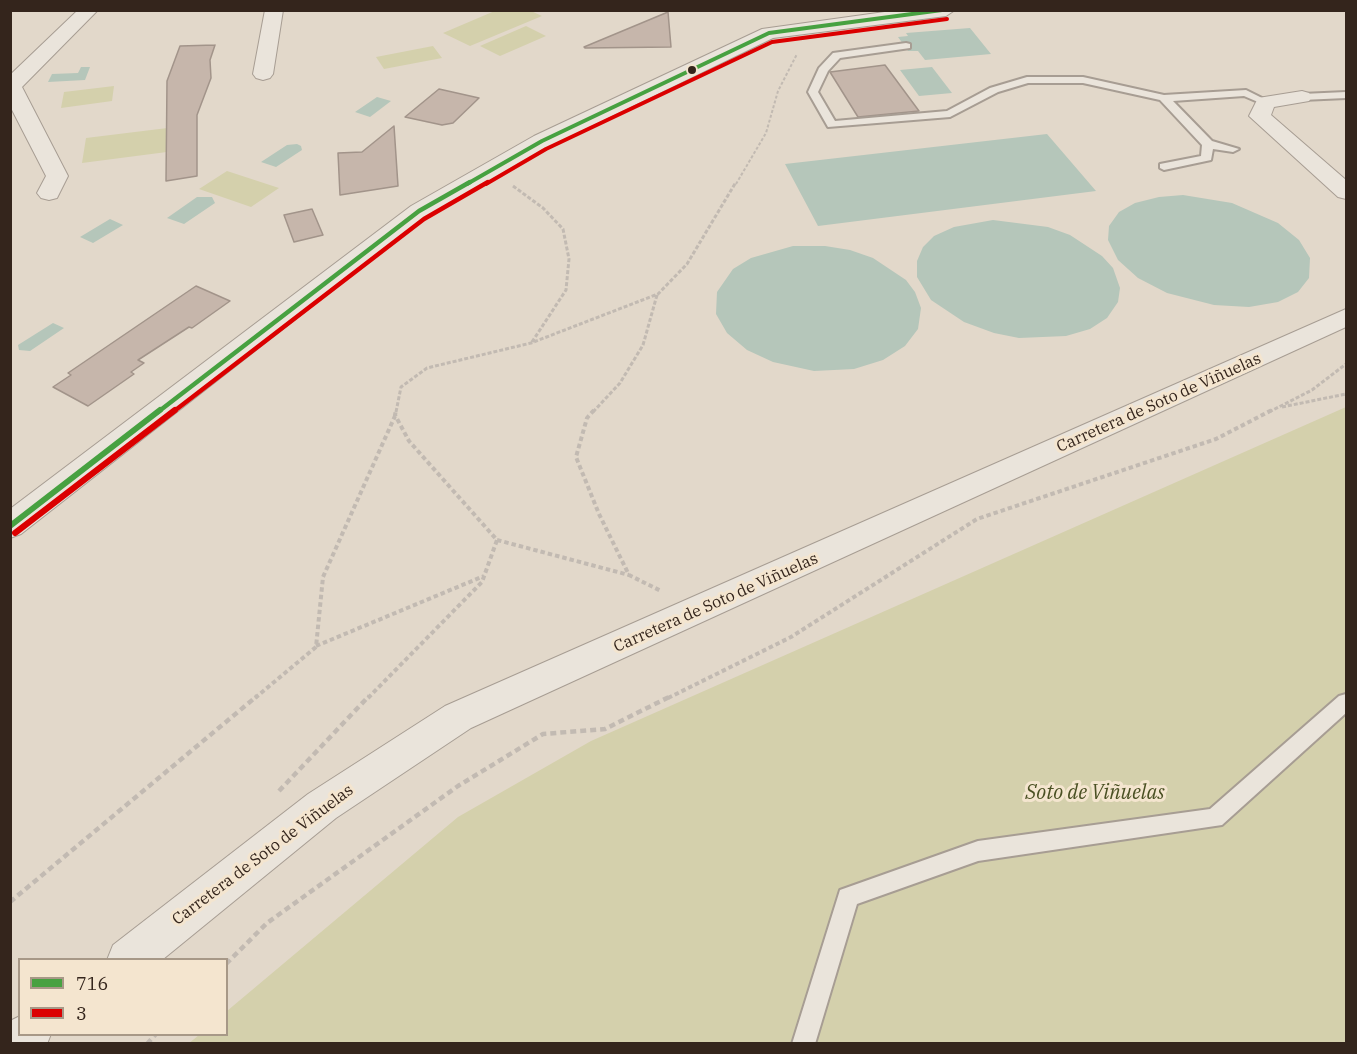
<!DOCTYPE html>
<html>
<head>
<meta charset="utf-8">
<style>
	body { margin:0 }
	#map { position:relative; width:1357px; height:1054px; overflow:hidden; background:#e2d8ca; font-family:"IBM Plex Serif",serif }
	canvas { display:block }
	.frame { position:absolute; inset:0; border:12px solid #34251c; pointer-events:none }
	.legend { position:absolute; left:18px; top:958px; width:210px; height:78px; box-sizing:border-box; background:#f4e5cf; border:2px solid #a79887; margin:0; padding:8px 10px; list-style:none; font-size:18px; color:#34251c }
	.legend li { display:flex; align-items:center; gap:12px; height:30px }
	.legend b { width:30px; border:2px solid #a79887 }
</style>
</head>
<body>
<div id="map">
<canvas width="1357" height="1054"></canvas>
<div class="frame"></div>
<ul class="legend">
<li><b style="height:8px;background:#47a141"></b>716</li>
<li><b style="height:8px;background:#db0000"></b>3</li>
</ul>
</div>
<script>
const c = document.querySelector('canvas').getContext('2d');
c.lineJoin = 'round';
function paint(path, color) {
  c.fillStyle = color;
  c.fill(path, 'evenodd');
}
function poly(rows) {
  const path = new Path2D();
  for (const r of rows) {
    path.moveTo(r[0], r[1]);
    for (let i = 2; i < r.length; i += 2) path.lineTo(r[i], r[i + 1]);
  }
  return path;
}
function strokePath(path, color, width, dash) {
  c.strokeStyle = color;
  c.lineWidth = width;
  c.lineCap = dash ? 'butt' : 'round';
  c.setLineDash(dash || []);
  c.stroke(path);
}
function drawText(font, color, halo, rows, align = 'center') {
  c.font = font + ' "IBM Plex Serif",serif';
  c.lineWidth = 6;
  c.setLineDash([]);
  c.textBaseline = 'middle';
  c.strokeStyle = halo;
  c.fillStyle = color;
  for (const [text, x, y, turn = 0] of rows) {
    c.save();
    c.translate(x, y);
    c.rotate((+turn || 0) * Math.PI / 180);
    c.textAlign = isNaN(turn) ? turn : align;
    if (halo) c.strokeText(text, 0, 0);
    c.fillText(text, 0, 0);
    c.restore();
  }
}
const green = poly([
	[497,10,531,11,542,16,470,46,443,33],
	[526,26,546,36,500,56,480,46],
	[433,46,442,58,384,69,376,57],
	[114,86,112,101,61,108,64,92],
	[192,125,190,149,82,163,86,138],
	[227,171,279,188,251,207,199,189],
	[1346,407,1346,1043,188,1044,199,1035,226,1034,227,1011,458,817,591,741]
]);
const water = poly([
	[970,28,991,54,925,60,918,51,908,51,898,37,908,36,906,33],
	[81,67,90,67,85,80,48,82,52,74,78,73],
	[932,67,952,93,919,96,900,70],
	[377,97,391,101,370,117,355,112],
	[1047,134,1096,191,818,226,785,164],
	[297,144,301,146,302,150,276,167,261,162,287,145],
	[1183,195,1232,203,1278,223,1299,240,1310,258,1309,278,1298,292,1278,302,1249,307,1214,305,1167,293,1138,278,1118,260,1108,240,1109,226,1119,212,1135,203,1159,197],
	[197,197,212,197,215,203,184,224,167,218],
	[110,219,123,225,93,243,80,237],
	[993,220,1048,227,1070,235,1102,256,1113,268,1120,288,1118,302,1107,318,1090,329,1066,336,1019,338,994,333,964,322,931,300,917,277,917,261,923,247,934,236,954,227],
	[793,246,825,246,850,250,873,258,906,280,915,292,921,308,918,329,905,346,883,360,854,369,814,371,773,362,747,350,727,333,716,314,717,292,733,269,751,258],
	[53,323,64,328,30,351,19,350,18,345]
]);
const building = poly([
	[668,12,671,47,585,48,584,47,668,12],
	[215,45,210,60,211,78,197,115,197,176,166,181,167,81,180,46,215,45],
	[885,65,919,111,858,117,830,72,885,65],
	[439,89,479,98,453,123,442,125,405,117,439,89],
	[394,126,398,186,340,195,338,153,362,152,394,126],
	[312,209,323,235,294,242,284,215,312,209],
	[196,286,230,301,192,328,189,327,138,360,144,363,131,372,134,374,88,406,53,387,71,375,68,373,196,286]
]);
const pathFar3 = poly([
	[736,184,766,133,778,91,797,54]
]);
const pathFar2 = poly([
	[513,186,543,208,563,229,569,259,566,290,532,342],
	[1282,407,1346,394],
	[396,412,401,387,427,368,531,343,658,294,687,264,736,182],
	[593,412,620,383,643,345,657,295],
	[1269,412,1312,390,1346,364]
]);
const pathFar1 = poly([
	[594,410,587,418,576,457,599,514,629,575,661,591],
	[497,540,629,575],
	[316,646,484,576],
	[255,698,316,647,323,577,395,416],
	[368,698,482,582,497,540,409,441,395,415,396,410],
	[668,698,791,637,977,519,1216,439,1272,410]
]);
const path = poly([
	[279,791,369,696],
	[10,902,257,696],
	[226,964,267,923,458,786,543,734,605,729,671,696],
	[147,1044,156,1034]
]);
const lane = poly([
	[906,43,910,44,910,48,840,58,828,71,818,92,835,121,947,111,990,88,1027,77,1083,77,1164,95,1246,90,1270,102,1265,105,1244,96,1173,101,1212,141,1239,149,1233,152,1213,149,1211,160,1164,170,1160,168,1160,164,1201,156,1202,145,1160,100,1083,83,1028,83,998,92,950,117,828,127,808,92,819,68,833,53,906,43],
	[1346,92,1346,98,1302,100,1297,97,1302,94,1346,92],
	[1346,694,1346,713,1222,825,978,861,857,904,815,1044,792,1044,840,890,978,841,1210,809,1339,696,1346,694]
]);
const street = poly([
	[78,10,98,10,22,87,68,176,57,198,49,200,41,198,37,193,46,176,10,106,10,75,78,10],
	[265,10,283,10,273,74,270,78,263,80,256,78,253,74,265,10],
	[899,10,955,10,946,16,773,38,550,146,427,216,21,534,10,538,10,509,411,206,534,136,762,29,899,10],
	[1302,91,1309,93,1312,97,1309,101,1274,107,1271,115,1346,180,1346,199,1338,197,1249,116,1258,98,1302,91],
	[1346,309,1346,327,471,728,336,818,162,960,107,960,113,945,308,794,445,706,1346,309],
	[20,1016,20,1034,51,1034,47,1044,10,1044,10,1021,20,1016]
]);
const bus1Far2 = poly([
	[467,184,542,141,769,33,942,10]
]);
const bus1Far1 = poly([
	[158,412,419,211,470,182]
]);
const bus1 = poly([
	[10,526,160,410]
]);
const bus2Far2 = poly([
	[486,184,546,149,772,42,947,19]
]);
const bus2Far1 = poly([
	[173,412,424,219,488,182]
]);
const bus2 = poly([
	[15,533,175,410]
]);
const markers = [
	[692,70,5,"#34251c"]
];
const streetNames = [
	["Carretera de Soto de Viñuelas",1159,403,-24],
	["Carretera de Soto de Viñuelas",716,603,-24],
	["Carretera de Soto de Viñuelas",263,855,-37]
];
const nearParknames = [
	["Soto de Viñuelas",1095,793]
];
paint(green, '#d4d0ac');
paint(water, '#b5c6ba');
paint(building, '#c6b6ab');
strokePath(building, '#a2948a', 1.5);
strokePath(lane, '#a79d93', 4);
strokePath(street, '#a79d93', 2);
strokePath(pathFar3, '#c2bab2', 2, [3, 2]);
strokePath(pathFar2, '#c2bab2', 3, [4, 2]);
strokePath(pathFar1, '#c2bab2', 4, [4.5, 3]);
strokePath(path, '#c2bab2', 4.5, [6, 4]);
paint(lane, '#eae4db');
paint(street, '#eae4db');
strokePath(bus1Far2, '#47a141', 4);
strokePath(bus1Far1, '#47a141', 4.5);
strokePath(bus1, '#47a141', 6);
strokePath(bus2Far2, '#db0000', 4);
strokePath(bus2Far1, '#db0000', 4.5);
strokePath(bus2, '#db0000', 6);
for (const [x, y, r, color] of markers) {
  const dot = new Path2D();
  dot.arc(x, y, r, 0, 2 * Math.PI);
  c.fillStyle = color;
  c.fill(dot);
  strokePath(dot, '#f4e5cf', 2);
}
drawText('16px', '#34251c', '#f4e5cf', streetNames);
drawText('italic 20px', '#4a5023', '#f4e5cf', nearParknames);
</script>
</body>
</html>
